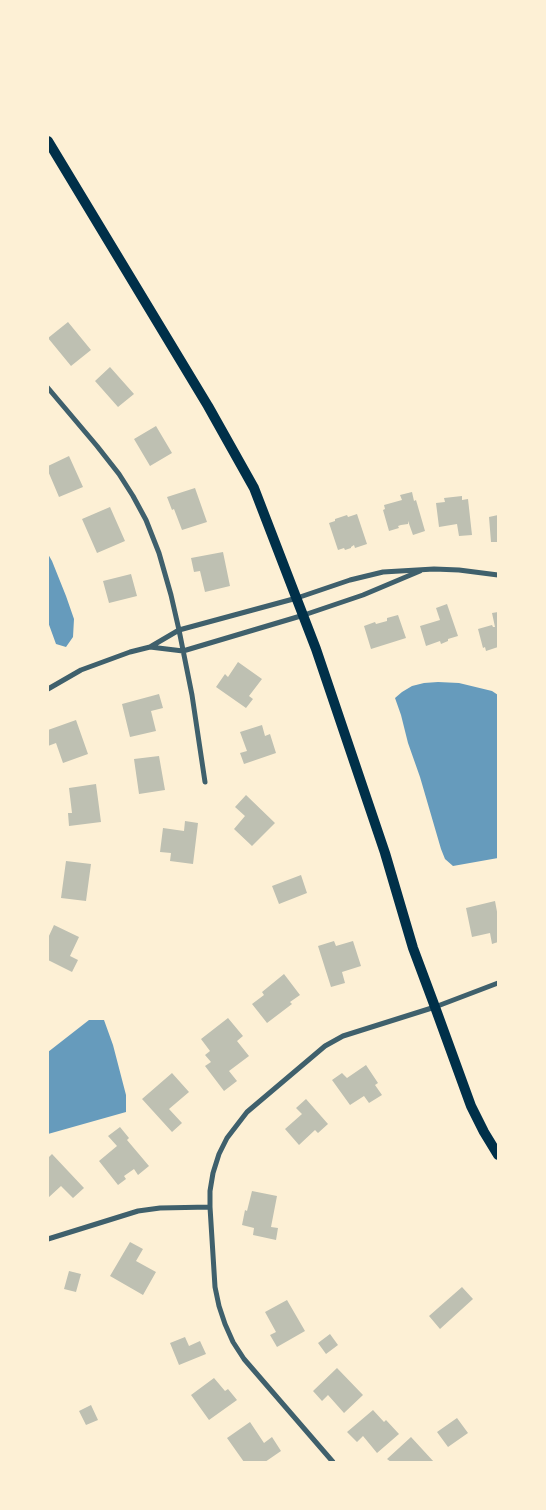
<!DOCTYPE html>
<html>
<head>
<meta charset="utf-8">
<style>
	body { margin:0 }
	#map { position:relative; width:546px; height:1510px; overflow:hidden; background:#fdf0d5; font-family:Arial,sans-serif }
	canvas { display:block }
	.frame { position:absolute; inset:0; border:49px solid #fdf0d5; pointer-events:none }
</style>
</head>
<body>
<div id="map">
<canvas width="546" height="1510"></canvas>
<div class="frame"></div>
</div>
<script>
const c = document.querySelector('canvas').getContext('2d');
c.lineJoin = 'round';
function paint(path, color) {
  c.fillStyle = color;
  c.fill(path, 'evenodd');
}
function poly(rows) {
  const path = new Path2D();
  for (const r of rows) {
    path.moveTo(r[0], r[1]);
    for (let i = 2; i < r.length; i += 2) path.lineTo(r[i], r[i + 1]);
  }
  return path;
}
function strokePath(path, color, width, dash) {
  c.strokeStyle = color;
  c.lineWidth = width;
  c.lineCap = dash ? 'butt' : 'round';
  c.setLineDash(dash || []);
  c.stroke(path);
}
const water = poly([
	[48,554,52,561,66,596,74,619,73,637,66,647,56,644,48,622],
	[438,682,459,683,492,691,498,695,498,858,453,866,445,859,441,849,420,777,408,743,401,715,395,698,402,692,412,686,424,683],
	[89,1020,104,1020,113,1045,126,1095,126,1112,48,1134,48,1052]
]);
const building = poly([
	[68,322,91,350,71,366,48,338],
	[110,367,134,394,118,407,95,381],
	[156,426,172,453,150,466,134,439],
	[69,456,83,487,59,497,48,471,48,466],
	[195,488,207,522,182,530,174,509,172,510,167,497],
	[412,492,414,501,416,500,425,531,413,535,408,521,408,524,401,525,398,526,399,528,389,531,383,510,385,509,384,505,402,500,400,495],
	[462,496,462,500,468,499,472,535,459,536,457,524,439,527,436,503,445,502,444,498],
	[110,507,125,541,97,553,82,519],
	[357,514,367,544,355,548,354,545,351,547,351,548,345,550,344,548,338,550,329,523,335,521,335,519,347,515,348,517],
	[498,515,498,542,491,542,489,517],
	[223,552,230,586,205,592,200,571,194,572,191,558],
	[131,574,137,596,109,603,103,581],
	[447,604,458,636,448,639,448,641,441,644,440,641,426,646,420,626,440,620,436,608],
	[498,612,498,647,486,651,485,647,483,648,478,629,492,625,493,627,495,627,492,613],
	[398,615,406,638,371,649,364,626,375,622,376,624,387,621,387,618],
	[238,662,262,679,249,696,253,699,246,708,216,687,225,674,228,677],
	[159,694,163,708,151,711,156,731,130,737,122,704],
	[76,720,88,754,63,763,56,743,48,746,48,730],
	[262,725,265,736,270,734,276,753,244,764,240,753,247,751,240,732],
	[159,756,165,790,139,794,134,759],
	[96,784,101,822,69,826,68,813,72,813,69,788],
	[246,795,275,823,252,846,234,829,245,816,235,807],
	[185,821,198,823,193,864,170,861,171,853,160,852,163,828,184,831],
	[66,861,91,864,86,901,61,898],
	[301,875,307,893,279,904,272,886],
	[495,901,498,917,498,942,492,944,490,933,472,937,466,908],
	[54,925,79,937,70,956,78,960,72,972,48,960,48,938],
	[334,941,336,946,353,941,361,966,342,972,345,983,331,987,318,946],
	[284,974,300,995,290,1002,292,1004,267,1023,252,1004,264,995,262,992],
	[228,1018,243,1036,237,1041,249,1056,229,1071,237,1081,224,1091,205,1066,211,1062,205,1055,210,1051,201,1039],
	[366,1065,378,1083,375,1085,382,1095,369,1103,364,1096,350,1105,332,1080,342,1073,347,1078],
	[172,1073,189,1092,169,1109,182,1123,172,1132,142,1099],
	[306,1099,328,1124,318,1133,315,1130,299,1145,285,1129,302,1114,296,1108],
	[120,1127,129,1138,127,1140,149,1166,138,1175,134,1169,124,1176,126,1179,118,1185,99,1161,117,1146,108,1136],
	[52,1154,84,1188,73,1198,61,1186,48,1198,48,1158],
	[252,1191,277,1196,271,1227,278,1228,276,1240,253,1235,254,1228,242,1225,245,1210,247,1211],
	[130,1242,143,1249,136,1261,156,1272,143,1295,110,1276],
	[69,1271,81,1274,76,1292,64,1289],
	[462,1287,473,1299,440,1329,429,1316],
	[287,1300,305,1331,277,1347,270,1335,276,1332,265,1312],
	[330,1334,338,1345,326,1354,318,1343],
	[185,1337,189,1346,200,1341,206,1354,179,1365,170,1343],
	[337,1368,363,1395,344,1413,328,1395,322,1401,313,1391],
	[214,1378,225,1391,228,1389,237,1400,209,1420,191,1395],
	[91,1405,98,1420,86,1425,79,1411],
	[373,1410,384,1422,386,1420,399,1434,377,1453,363,1436,357,1442,347,1432],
	[457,1418,468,1433,448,1447,437,1432],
	[250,1422,264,1443,272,1437,281,1451,265,1462,244,1462,227,1438],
	[411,1437,434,1462,391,1462,387,1459]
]);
const minor = poly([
	[48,388,97,446,119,474,133,496,146,520,159,553,171,595,179,630,192,695,205,782],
	[150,647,183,651,304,615,363,595,420,571],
	[48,689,81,670,130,652,150,647,179,630,297,598,350,580,383,572,434,569,459,570,498,575],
	[48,1239,138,1211,160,1208,210,1207],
	[333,1462,244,1359,233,1342,225,1324,219,1306,215,1287,210,1207,210,1191,213,1173,219,1154,227,1138,247,1112,325,1046,343,1036,435,1007,498,983]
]);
const primary = poly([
	[48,141,208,406,254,488,316,649,385,853,413,948,435,1007,471,1106,484,1132,498,1155]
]);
paint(water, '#669bbc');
paint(building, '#bec0b2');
strokePath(minor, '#3f606c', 5);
strokePath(primary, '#003049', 10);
</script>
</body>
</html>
